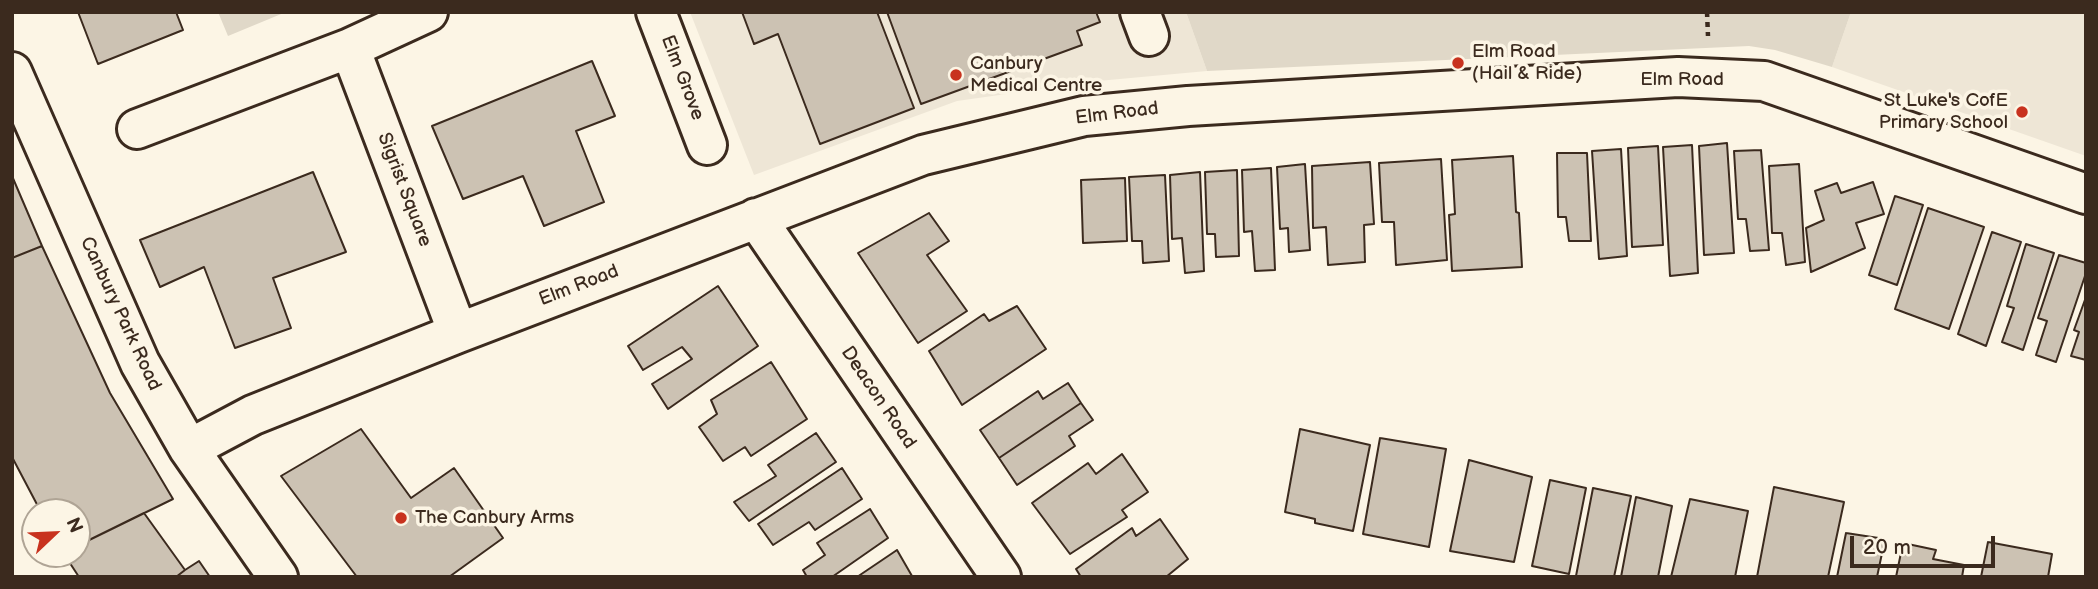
<!DOCTYPE html>
<html>
<head>
<meta charset="utf-8">
<style>
	body { margin:0 }
	#map { position:relative; width:2098px; height:589px; overflow:hidden; background:#fcf5e5; font-family:"Balsamiq Sans",sans-serif }
	canvas { display:block }
	.frame { position:absolute; inset:0; border:14px solid #3b2a1e; pointer-events:none }
	.north { position:absolute; left:21px; top:498px; width:70px; height:70px; box-sizing:border-box; background:#fcf5e5; border:2px solid #afa495; border-radius:50%; rotate:67deg; font-size:19px; font-weight:700; line-height:28px; text-align:center; color:#3b2a1e }
	.north::after { content:''; display:block; margin:auto; width:24px; height:32px; background:#c8321e; clip-path:polygon(50% 0,100% 100%,50% 72%,0 100%) }
	.scale { position:absolute; left:1850px; top:536px; width:145px; height:32px; box-sizing:border-box; border:4px solid #3b2a1e; border-top:0; padding-left:9px; font-size:21px; line-height:24px; white-space:nowrap; color:#3b2a1e; -webkit-text-stroke:5px #fcf5e5; paint-order:stroke }
</style>
</head>
<body>
<div id="map">
<canvas width="2098" height="589"></canvas>
<div class="frame"></div>
<div class="north">N</div>
<div class="scale">20 m</div>
</div>
<script>
const c = document.querySelector('canvas').getContext('2d');
c.lineJoin = 'round';
function paint(path, color) {
  c.fillStyle = color;
  c.fill(path, 'evenodd');
}
function poly(rows) {
  const path = new Path2D();
  for (const r of rows) {
    path.moveTo(r[0], r[1]);
    for (let i = 2; i < r.length; i += 2) path.lineTo(r[i], r[i + 1]);
  }
  return path;
}
function strokePath(path, color, width, dash) {
  c.strokeStyle = color;
  c.lineWidth = width;
  c.lineCap = dash ? 'butt' : 'round';
  c.setLineDash(dash || []);
  c.stroke(path);
}
function drawText(font, color, halo, rows, align = 'center') {
  c.font = font + ' "Balsamiq Sans",sans-serif';
  c.lineWidth = 7;
  c.setLineDash([]);
  c.textBaseline = 'middle';
  c.strokeStyle = halo;
  c.fillStyle = color;
  for (const [text, x, y, turn = 0] of rows) {
    c.save();
    c.translate(x, y);
    c.rotate((+turn || 0) * Math.PI / 180);
    c.textAlign = isNaN(turn) ? turn : align;
    if (halo) c.strokeText(text, 0, 0);
    c.fillText(text, 0, 0);
    c.restore();
  }
}
const built = poly([
	[690,12,1186,12,1207,71,1098,81,957,101,754,175],
	[1851,12,2086,12,2086,156,1832,67]
]);
const green = poly([
	[218,12,286,12,228,36],
	[1186,12,1851,12,1832,67,1775,50,1749,46,1207,71]
]);
const building = poly([
	[78,12,176,12,183,30,98,64,78,12],
	[742,12,877,12,914,108,820,144,778,34,754,44,742,12],
	[887,12,1096,12,1100,22,1077,31,1082,45,921,104,887,12],
	[592,61,615,116,576,131,604,202,544,226,523,176,463,199,432,126,592,61],
	[1727,143,1734,253,1704,255,1699,146,1727,143],
	[1692,145,1698,273,1670,276,1663,147,1692,145],
	[1658,146,1663,245,1632,247,1628,148,1658,146],
	[1621,149,1627,256,1599,259,1592,151,1621,149],
	[1761,150,1769,250,1750,251,1746,219,1738,219,1734,151,1761,150],
	[1557,153,1587,153,1591,241,1569,241,1566,217,1558,217,1557,153],
	[1513,156,1516,212,1519,213,1522,267,1452,271,1449,215,1455,214,1452,160,1513,156],
	[1441,159,1447,260,1396,265,1394,222,1382,222,1379,163,1441,159],
	[1370,162,1374,224,1364,225,1365,262,1328,265,1326,227,1313,228,1312,166,1370,162],
	[1305,164,1310,250,1289,252,1288,228,1280,229,1277,167,1305,164],
	[1799,164,1805,262,1786,265,1782,233,1772,233,1769,166,1799,164],
	[1271,168,1275,270,1255,271,1252,231,1244,232,1242,170,1271,168],
	[1237,170,1239,256,1216,257,1215,234,1207,234,1205,172,1237,170],
	[313,172,346,252,273,278,291,328,235,348,204,267,160,287,140,240,313,172],
	[1200,172,1204,271,1185,273,1182,238,1172,239,1170,175,1200,172],
	[1165,175,1169,261,1143,263,1142,241,1132,241,1129,177,1165,175],
	[12,176,42,246,12,258,12,176],
	[1125,178,1127,241,1083,243,1081,180,1125,178],
	[1873,182,1884,214,1856,223,1865,248,1811,272,1806,228,1824,220,1815,191,1837,183,1841,193,1873,182],
	[1895,196,1923,205,1897,285,1869,275,1895,196],
	[1928,208,1984,227,1949,329,1895,309,1928,208],
	[929,213,949,241,927,255,967,311,918,343,858,253,929,213],
	[1992,232,2021,242,1986,346,1958,334,1992,232],
	[2026,244,2054,253,2023,350,2002,342,2014,308,2007,306,2026,244],
	[42,246,110,393,173,499,77,546,77,512,41,512,12,457,12,258,42,246],
	[2059,255,2086,263,2086,273,2056,362,2036,355,2047,321,2038,318,2059,255],
	[718,286,758,346,668,409,652,384,692,359,682,347,643,370,628,346,718,286],
	[2086,297,2086,360,2071,356,2079,332,2074,330,2086,297],
	[1017,306,1046,349,962,405,929,351,984,314,989,321,1017,306],
	[771,362,807,419,751,456,745,447,723,461,699,427,717,414,711,400,771,362],
	[1068,383,1081,403,999,458,980,430,1038,391,1043,399,1068,383],
	[1081,403,1093,420,1069,436,1075,446,1017,485,999,458,1081,403],
	[361,429,411,498,454,468,503,538,449,577,357,577,281,476,361,429],
	[1300,429,1370,445,1353,531,1315,523,1315,519,1285,512,1300,429],
	[816,433,836,462,749,521,734,502,776,476,768,465,816,433],
	[1380,438,1446,449,1429,547,1363,534,1380,438],
	[1122,454,1148,492,1122,510,1127,517,1070,554,1032,503,1088,463,1096,474,1122,454],
	[1469,460,1532,477,1514,562,1450,551,1469,460],
	[842,468,862,499,815,530,809,522,773,545,758,524,842,468],
	[1550,480,1586,488,1569,574,1532,566,1550,480],
	[1774,487,1844,502,1828,577,1757,577,1774,487],
	[1593,488,1631,496,1614,577,1576,576,1593,488],
	[1636,497,1672,506,1658,577,1621,577,1636,497],
	[1690,499,1748,511,1735,577,1671,577,1690,499],
	[870,509,888,538,832,577,807,577,803,570,825,555,817,543,870,509],
	[144,513,185,570,176,577,79,577,64,554,77,554,77,546,144,513],
	[1160,519,1188,559,1166,577,1081,577,1076,569,1132,528,1136,536,1160,519],
	[1846,533,1885,539,1877,577,1837,577,1846,533],
	[1988,542,2052,554,2048,577,1981,577,1988,542],
	[1903,543,1936,550,1933,559,1964,565,1962,577,1896,577,1903,543],
	[897,550,912,576,857,577,897,550],
	[199,561,210,577,176,577,185,570,199,561]
]);
const path = poly([
	[1707,12,1708,36]
]);
const minor = poly([
	[428,12,350,48,458,333],
	[656,12,707,145],
	[1140,12,1149,36],
	[12,72,140,363,189,449,278,577],
	[137,129,350,48],
	[756,218,1001,577],
	[189,449,253,415,458,333,923,155,1084,116,1188,106,1678,77,1764,81,2086,194]
]);
const markers = [
	[1458,63,7,"#c8321e"],
	[956,75,7,"#c8321e"],
	[2022,112,7,"#c8321e"],
	[401,518,7,"#c8321e"]
];
const poiNames = [
	["Elm Road",1472,52],
	["(Hail & Ride)",1472,74],
	["Canbury",970,64],
	["Medical Centre",970,86],
	["St Luke's CofE",2008,101,"right"],
	["Primary School",2008,123,"right"],
	["The Canbury Arms",415,518]
];
const streetNames = [
	["Elm Grove",682,78,69],
	["Elm Road",1682,80],
	["Elm Road",1117,114,-7],
	["Sigrist Square",404,190,69],
	["Elm Road",579,286,-21],
	["Canbury Park Road",120,314,65],
	["Deacon Road",878,398,56]
];
paint(built, '#eee6d6');
paint(green, '#e0d8c8');
paint(building, '#ccc2b3');
strokePath(building, '#3b2a1e', 2);
strokePath(minor, '#3b2a1e', 44);
strokePath(path, '#3b2a1e', 4.5, [5, 5]);
strokePath(minor, '#fcf5e5', 38);
for (const [x, y, r, color] of markers) {
  const dot = new Path2D();
  dot.arc(x, y, r, 0, 2 * Math.PI);
  c.fillStyle = color;
  c.fill(dot);
  strokePath(dot, '#fcf5e5', 2.5);
}
drawText('19px', '#3b2a1e', '#fcf5e5', poiNames, 'left');
drawText('19px', '#3b2a1e', '#fcf5e5', streetNames);
</script>
</body>
</html>
